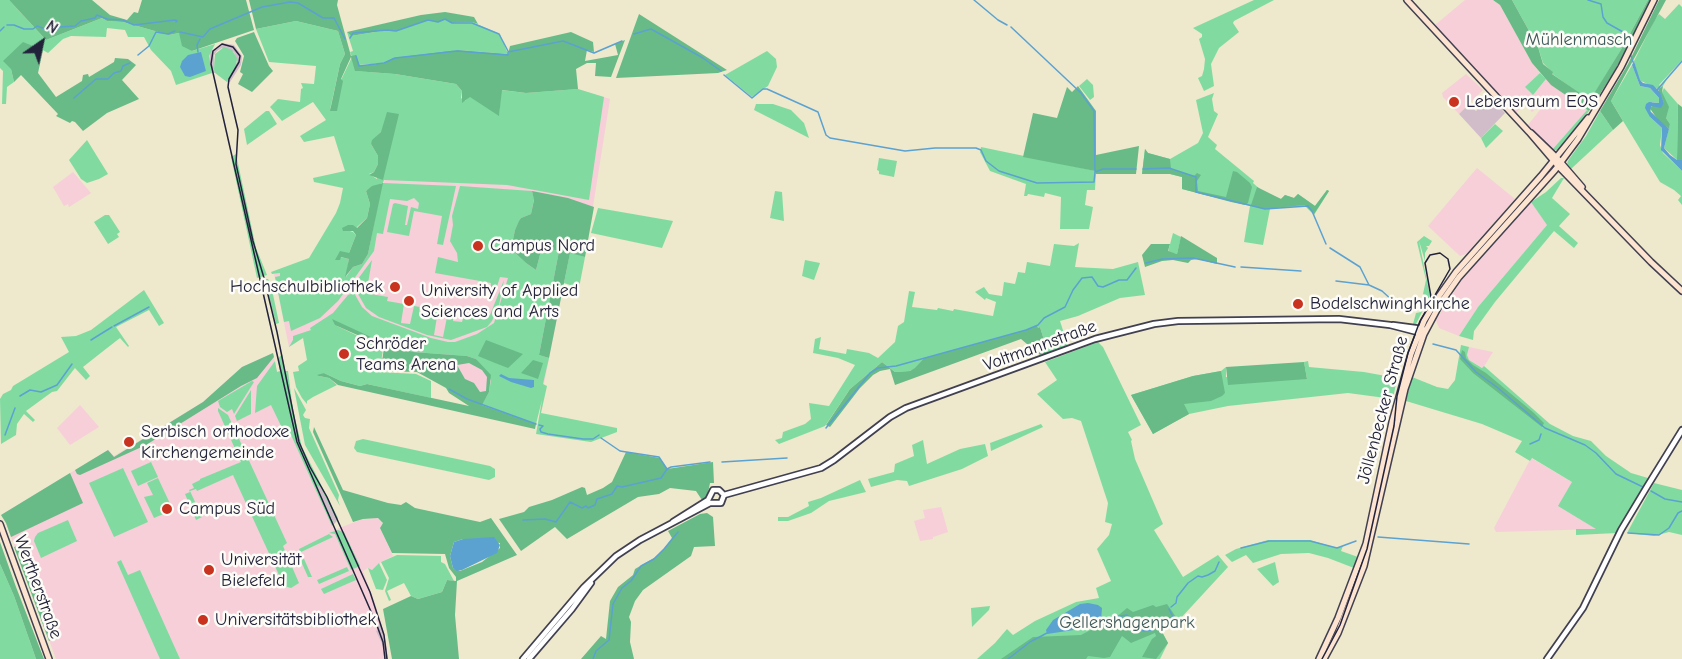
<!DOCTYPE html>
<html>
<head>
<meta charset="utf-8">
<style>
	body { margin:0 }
	#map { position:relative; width:1682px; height:659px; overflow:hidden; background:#eee8cd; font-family:"Comic Neue",sans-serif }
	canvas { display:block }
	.north { position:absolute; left:12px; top:12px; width:60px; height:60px; -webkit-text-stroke:4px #fdfcf7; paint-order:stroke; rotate:34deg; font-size:16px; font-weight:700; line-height:24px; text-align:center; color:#22223b }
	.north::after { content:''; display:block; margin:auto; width:21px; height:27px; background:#22223b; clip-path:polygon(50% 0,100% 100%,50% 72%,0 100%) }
</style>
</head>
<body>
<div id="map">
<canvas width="1682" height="659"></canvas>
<div class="north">N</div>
</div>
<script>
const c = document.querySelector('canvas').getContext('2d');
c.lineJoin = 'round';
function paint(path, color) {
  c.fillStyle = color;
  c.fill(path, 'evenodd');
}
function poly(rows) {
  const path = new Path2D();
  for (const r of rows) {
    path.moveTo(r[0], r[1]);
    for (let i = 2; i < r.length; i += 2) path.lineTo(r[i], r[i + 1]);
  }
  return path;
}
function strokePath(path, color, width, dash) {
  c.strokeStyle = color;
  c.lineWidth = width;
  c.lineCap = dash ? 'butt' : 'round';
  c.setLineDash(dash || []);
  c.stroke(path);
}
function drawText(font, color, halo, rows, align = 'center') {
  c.font = font + ' "Comic Neue",sans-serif';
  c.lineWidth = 5;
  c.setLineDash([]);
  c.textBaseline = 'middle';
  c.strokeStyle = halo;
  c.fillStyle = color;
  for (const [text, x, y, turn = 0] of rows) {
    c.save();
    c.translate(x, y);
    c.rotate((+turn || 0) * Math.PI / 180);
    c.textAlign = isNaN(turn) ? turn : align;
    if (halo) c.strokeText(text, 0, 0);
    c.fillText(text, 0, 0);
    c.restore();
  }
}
const built = poly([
	[1465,0,1493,0,1500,5,1532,63,1540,73,1526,87,1533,95,1546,79,1587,110,1552,150,1528,125,1540,110,1537,108,1532,112,1526,105,1530,101,1529,99,1516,113,1435,25],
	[1466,74,1483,90,1459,114,1443,97,1442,93],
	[578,89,610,99,585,257,570,253,536,424,468,399,415,371,381,371,384,347,332,319,289,347,274,274,369,251,399,114,526,93],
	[1477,168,1515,199,1466,254,1460,256,1428,226],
	[73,172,91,193,69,207,68,204,64,206,53,187],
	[1531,202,1548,224,1478,307,1459,336,1439,328,1436,320,1461,281],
	[1469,347,1493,352,1483,368,1469,360,1467,355],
	[273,353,277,372,280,371,296,445,334,530,363,519,378,518,383,523,380,528,393,556,381,562,372,570,368,568,363,571,374,600,385,636,384,659,56,659,6,523,1,515,108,450,114,456,203,402,242,367],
	[80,405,99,427,70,445,57,428],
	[1531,458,1611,505,1598,529,1496,532,1494,528],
	[941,507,948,532,933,537,933,539,920,541,914,521,925,518,923,510]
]);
const industrial = poly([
	[222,43,234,45,242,56,241,65,230,82,227,82,237,62,234,52,222,48,217,51,214,55,215,73,212,73,209,63,210,52],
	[1490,97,1505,113,1481,138,1459,114,1469,104,1476,111],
	[320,485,337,521,334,524,316,487],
	[381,623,386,643,388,659,384,659,384,648,376,631,378,630,376,625]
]);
const green = poly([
	[0,0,9,0,46,40,102,18,107,21,123,22,169,35,179,33,192,51,215,44,209,56,212,73,176,85,171,71,151,50,144,37,128,37,125,30,107,28,106,37,71,36,63,39,48,53,34,45,11,69,14,82,7,87,6,104,2,104,3,71,0,68],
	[1254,0,1274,0,1234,21,1233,23,1239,32,1219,48,1211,64,1214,86,1204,91,1198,78,1202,76,1204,69,1205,59,1199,39,1202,37,1202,34,1193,28],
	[1512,0,1648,0,1625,43,1590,101,1551,73,1552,72,1543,63,1538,47],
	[1679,4,1682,7,1682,60,1659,85,1660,86,1667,79,1663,86,1658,89,1639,80,1634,61,1655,19,1659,14,1665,19],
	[445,19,452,23,472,22,500,34,508,54,458,50,385,63,358,65,356,71,395,74,456,84,462,91,461,98,465,101,470,96,499,115,501,90,526,93,578,89,604,97,589,200,507,185,384,180,383,183,456,186,443,245,437,244,442,216,414,211,409,236,387,232,393,204,395,203,408,206,405,225,407,225,411,207,418,209,419,203,414,198,407,201,390,199,383,234,377,233,374,251,338,301,320,318,291,331,289,321,284,322,275,277,280,276,280,273,272,274,271,272,309,258,336,213,340,203,343,188,314,182,313,178,345,171,334,136,304,142,300,136,326,120,313,102,282,121,270,107,278,99,300,102,301,89,303,88,301,83,314,84,316,66,269,62,256,29,296,21,338,31,345,54,340,64,330,110,341,80,352,57,350,52,353,51,347,32,351,36,387,30,397,31,428,20,438,22],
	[381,132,377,179,369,174,374,172,378,164,378,156,371,144],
	[382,183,368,254,362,264,353,267,346,277,349,259,340,257,349,253,356,235,353,232,347,230,356,231,357,227,367,218,370,204,366,191],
	[224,47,232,50,237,58,236,67,227,82,215,73,214,69,215,54],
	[767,51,776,59,777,67,768,86,752,97,725,75],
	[1632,65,1640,86,1650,88,1659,98,1659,103,1652,102,1650,117,1662,128,1660,145,1663,153,1682,171,1682,205,1678,200,1681,196,1674,190,1660,182,1611,101],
	[1540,73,1546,79,1533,95,1525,87],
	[1087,79,1093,85,1094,97,1090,100,1079,86],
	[1664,88,1678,104,1677,160,1664,148,1670,124,1666,118,1662,92],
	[1214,93,1212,99,1214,111,1218,114,1208,137,1217,145,1215,149,1254,181,1253,183,1262,191,1281,199,1285,195,1294,198,1298,194,1315,206,1327,190,1329,191,1314,215,1305,206,1270,209,1263,245,1244,242,1250,206,1182,189,1182,177,1170,174,1142,174,1145,149,1148,153,1170,159,1198,143,1203,133,1196,100],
	[756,104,773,104,791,110,804,123,809,138,754,110],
	[1587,110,1589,111,1561,147,1557,150,1552,150],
	[266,111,269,111,277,124,247,145,244,129],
	[1600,111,1613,130,1571,169,1567,163,1569,159,1586,136],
	[1495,124,1503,131,1486,148,1481,138],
	[87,140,108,174,99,179,87,183,81,179,69,160],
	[981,147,1096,171,1095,190,1087,190,1085,205,1093,207,1089,229,1060,229,1061,197,1045,193,1044,197,1028,194,1027,196,1024,196,1026,184,990,171,980,152],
	[236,154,256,248,267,275,257,278,231,157],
	[879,158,897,161,894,177,879,174,879,171,877,170],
	[1561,178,1564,178,1552,198,1570,214,1559,226,1578,243,1574,248,1554,231,1495,302,1474,331,1473,340,1459,336,1478,307,1547,225,1531,202,1546,192],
	[460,186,532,191,534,199,531,214,521,218,515,230,511,249,526,263,536,270,542,247,559,251,539,355,549,358,543,384,547,386,541,413,617,428,617,432,591,442,536,434,542,400,536,424,482,404,489,392,491,380,476,359,467,356,413,352,335,325,383,348,380,372,416,374,431,381,431,398,367,384,360,386,341,381,324,373,319,376,329,378,337,385,313,397,307,401,307,404,302,398,296,387,293,372,299,371,298,366,307,360,303,338,289,347,293,340,293,336,311,330,310,328,333,313,348,295,354,293,362,307,372,316,431,338,448,342,455,342,477,334,494,323,508,278,500,277,495,293,490,292,491,283,435,273,438,257,458,262,457,253,450,241,453,225,452,216],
	[775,191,782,192,784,221,770,218],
	[598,208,673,221,662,248,591,233],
	[105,215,109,215,120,232,117,234,119,237,108,244,94,222],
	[1173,233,1181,237,1177,254,1168,252],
	[1424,236,1432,241,1429,246,1426,246,1428,248,1425,253,1425,261,1419,241,1430,296,1416,324,1413,324,1416,313,1421,312,1423,304,1421,303,1421,301,1428,297,1423,294,1426,280,1417,242],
	[1079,243,1075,267,1113,269,1138,262,1145,295,1120,298,1078,316,1060,321,1068,346,1048,353,1040,327,1038,328,1037,325,1026,330,924,358,915,369,910,371,895,372,882,362,850,389,825,426,779,444,775,440,782,438,783,432,805,424,811,419,809,403,829,406,855,365,838,358,813,353,815,339,821,337,819,349,846,354,847,349,869,353,878,358,895,342,898,326,904,322,909,291,915,292,912,307,937,310,938,308,953,311,954,309,993,316,996,302,986,298,985,300,975,292,984,287,989,294,1002,296,1004,282,1015,284,1018,272,1025,273,1027,262,1050,266,1054,244,1074,246],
	[570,252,585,257,579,288,564,283],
	[372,260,367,289,356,287,355,283],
	[805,260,820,263,814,280,802,276],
	[265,279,268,279,271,285,279,323,276,324],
	[504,280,499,305,492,321,487,327,451,340,427,335,379,317,366,308,358,294,359,292,388,297,387,301,404,304,401,323,410,324,414,306,420,307,419,314,427,316,429,309,438,311,434,335,443,337,448,312,454,313,453,321,462,322,464,315,483,319,484,314,490,315],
	[144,290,164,323,159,326,149,310,116,327,129,346,128,347,120,338,102,352,83,367,90,376,86,380,75,368,57,391,52,392,26,411,35,420,33,422,24,414,17,424,16,435,1,444,0,399,3,394,11,390,13,386,69,352,61,337,76,336,91,330],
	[1098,342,1103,347,1141,425,1128,432,1132,440,1131,441,1135,459,1163,524,1154,530,1183,577,1218,555,1228,567,1180,619,1162,632,1168,643,1160,659,977,659,995,643,1007,629,1013,635,1035,621,1076,602,1099,598,1096,588,1111,581,1097,549,1109,535,1112,524,1105,522,1108,503,1081,421,1072,418,1063,419,1037,394,1057,380,1045,362],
	[1461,345,1469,347,1467,355,1469,360,1482,368,1484,366,1550,424,1573,436,1591,441,1606,456,1631,473,1648,478,1617,533,1576,535,1576,529,1596,529,1558,506,1572,482,1532,458,1530,461,1515,452,1522,441,1482,424,1406,401,1412,377,1437,387,1448,389,1455,380],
	[282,354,285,371,288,371,293,410,302,447,338,518,337,521,320,486,317,487,334,524,332,526,287,426,282,428,271,405,255,413,257,386,275,361,277,372,280,371,278,359],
	[1308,361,1309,367,1364,372,1397,378,1393,399,1348,393,1228,406,1189,414,1153,434,1131,395,1193,376,1221,371,1226,367,1226,377,1307,379,1304,362],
	[252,381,254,382,234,414,232,409,227,412,220,407,218,401],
	[294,388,306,410,303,415,305,418,310,419,309,428,339,495,338,500,340,506,305,445],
	[251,390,251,414,237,421,235,416],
	[218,408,228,415,287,543,283,546,299,583,291,588,284,586,233,475,197,491,196,489,190,491,202,517,196,520,185,494,190,492,189,490,194,488,192,484,200,480,200,479,241,462,218,411],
	[1041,424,1043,427,991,451,990,443],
	[363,439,490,466,495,469,495,477,489,480,357,452,354,448,356,441],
	[923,440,927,464,960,449,985,444,988,456,962,469,909,486,907,481,897,480,871,487,868,479,894,472,895,464,914,456,912,445],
	[151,462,158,477,138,486,131,471],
	[123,468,148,522,114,537,89,483],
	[158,478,173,510,154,518,144,497,153,495,147,483],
	[860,480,866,492,829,501,811,513,788,521,778,521,778,517,788,517,809,506,808,502,821,498],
	[1654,483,1682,490,1682,535,1669,532,1654,536,1627,533],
	[68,520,77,541,41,558,34,541,35,537,38,533],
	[338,530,344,532,360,566,351,570,335,534,329,533],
	[329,534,333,537,301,552,312,577,308,577,300,559,299,549],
	[1268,540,1310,540,1337,548,1343,546,1341,551,1358,557,1354,568,1328,558,1309,553,1281,554,1253,563,1246,555,1232,562,1225,555,1236,549],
	[397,555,441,556,441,562,445,564,454,581,447,580,442,592,418,599,411,596,404,583,387,591,391,600,389,601,385,591,389,578,381,562],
	[121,560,128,575,140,570,180,659,160,659,117,562],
	[1275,562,1279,582,1273,586,1257,569],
	[379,563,387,580,383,590,376,589,368,568,372,570],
	[0,564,14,596,36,659,0,659],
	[347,567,349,571,319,584,317,580],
	[353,574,356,580,324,594,321,589],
	[990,606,989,610,972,627,971,608]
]);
const forest = poly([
	[9,0,92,0,110,15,127,20,134,12,138,13,142,0,246,0,254,30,192,51,182,46,179,33,169,35,123,22,107,21,102,18,46,40],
	[249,0,338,0,337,5,351,56,356,55,360,66,385,63,393,58,458,50,508,54,510,46,571,32,593,42,594,52,587,50,585,61,618,55,615,44,625,40,611,77,595,76,596,63,587,63,576,69,578,89,526,93,502,90,499,116,470,97,462,103,462,91,456,84,395,74,355,71,351,57,341,79,343,81,337,111,330,111,340,64,345,54,338,31,296,21,256,29],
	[1493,0,1512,0,1538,47,1543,64,1553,72,1552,74,1590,100,1625,43,1648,0,1651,0,1614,72,1589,111,1551,85,1532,63,1500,5],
	[1659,0,1666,0,1611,101,1623,121,1613,130,1600,111,1628,64],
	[445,12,474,17,478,24,472,22,451,23,445,19,438,22,428,20,397,31,387,30,351,36,347,32,421,15],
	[639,14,727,70,718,73,616,78],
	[254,32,269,66,273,71,252,92,238,84,243,74,240,72,244,56,235,41,237,38],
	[23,42,43,50,38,73,56,97,82,81,83,75,88,74,89,77,114,62,115,58,128,59,136,65,122,80,139,99,107,113,83,131,75,122,72,121,70,123,56,116,58,114,21,75,14,82,11,69,3,61],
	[1078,86,1096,111,1096,155,1139,146,1136,174,1096,174,1095,171,1023,157,1033,113,1057,118,1067,87,1072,92],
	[1663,86,1662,92,1669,107,1666,118,1670,124,1669,129,1658,120,1649,107,1664,103,1658,89],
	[1678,104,1682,107,1682,160,1677,160],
	[387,112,399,114,383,180,369,175,374,172,378,164,378,156,371,144,372,140,381,132],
	[1145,149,1148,153,1170,159,1171,169,1194,176,1197,173,1201,175,1197,181,1198,191,1226,197,1233,171,1237,172,1250,183,1252,187,1248,203,1245,205,1231,202,1182,189,1182,177,1170,174,1142,174],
	[383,183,368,254,362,264,353,267,345,277,349,259,341,257,340,260,335,260,340,251,349,253,356,235,353,231,343,231,342,228,348,225,353,225,357,228,367,218,370,204,366,191,372,186],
	[1257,187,1281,199,1285,195,1294,198,1298,194,1315,206,1327,190,1329,191,1314,214,1305,205,1264,209,1251,205],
	[532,191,568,198,594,207,585,257,570,253,549,358,539,355,559,251,542,247,536,270,526,263,511,249,515,230,519,221,521,218,531,214,534,200],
	[1181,236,1217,258,1217,264,1198,259,1191,260,1188,263,1173,260,1162,261,1145,267,1142,255,1151,244,1170,244,1168,251,1177,254],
	[332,319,384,343,413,352,467,356,476,359,491,375,489,392,482,405,536,424,535,429,338,385,329,378,319,376,317,375,324,373,341,381,360,386,367,384,469,406,449,393,446,388,417,372,381,371,384,347,335,325],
	[469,363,482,370,487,377,486,391,480,392,474,383,465,379,457,365],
	[1037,325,1038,328,1040,327,1048,353,1040,355,1021,339,895,385,890,369,880,371,873,375,860,388,830,427,826,425,850,389,882,362,895,372,910,371,915,368,924,358,1026,330],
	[486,340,523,354,508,368,495,363,478,356],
	[1462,350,1465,352,1466,358,1473,365,1486,373,1534,413,1544,423,1542,427,1473,373,1460,359],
	[273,353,274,357,257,378,241,386,146,445,80,475,77,474,75,470,108,450,114,457,203,402,242,367],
	[533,360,543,363,538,379,521,373],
	[1304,362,1307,379,1228,385,1226,367],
	[1221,371,1225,393,1222,396,1211,401,1184,404,1189,414,1153,434,1131,395,1193,376],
	[314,427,343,490,388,503,401,505,406,502,415,508,480,522,491,518,517,555,457,581,455,615,459,659,392,659,383,609,411,596,418,599,442,592,447,580,456,581,456,577,449,568,445,554,392,553,380,528,383,523,378,518,363,519,353,522,313,432],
	[463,539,500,543,500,548,482,562,460,571,453,568,450,556,454,542],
	[626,452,660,458,667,469,713,462,714,483,710,483,707,498,702,500,696,491,670,488,659,494,638,497,567,539,555,527,521,551,499,519,524,512,529,507,552,500,582,487,585,488,587,495,603,488,612,482],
	[70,473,83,503,11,537,6,523,1,515],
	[707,513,713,517,715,546,694,547,691,556,643,590,635,601,629,617,631,622,630,642,634,659,581,659,601,636,606,639,610,601,618,587,633,575,635,569,654,558,664,549,672,538,668,531,700,514],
	[0,542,16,587,44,659,36,659,14,596,0,564],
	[26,543,39,573,32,577,56,630,56,637,49,641,14,547],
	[1167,604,1178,620,1162,632,1168,643,1156,659,1142,657,1152,639,1156,636,1155,633,1131,643,1122,636,1110,657,1104,658,1088,656,1086,659,1001,659,1033,637,1081,635,1102,624,1112,626,1114,619,1127,608,1133,612,1153,605,1156,607]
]);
const water = poly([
	[201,52,206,71,190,77,185,76,180,67,182,61,188,55],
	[1634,61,1640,80,1643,83,1653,85,1660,92,1664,103,1661,108,1651,106,1650,111,1669,129,1664,148,1670,155,1677,160,1682,160,1682,171,1661,150,1662,128,1650,117,1645,108,1646,104,1649,102,1659,103,1659,98,1650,88,1640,86,1632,65],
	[501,374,509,378,534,380,534,387,531,388,511,382,499,376],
	[494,537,500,545,497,553,462,570,457,571,453,568,450,556,454,542,463,539],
	[1088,603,1098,605,1102,608,1101,621,1087,628,1047,634,1046,630,1053,620,1080,604]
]);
const stream = poly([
	[974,0,998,20,1007,25],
	[1588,0,1601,4,1603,17,1607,23,1623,32,1626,36,1628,48],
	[7,25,14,25,24,29,33,29,37,26,54,32,60,27,75,26,81,21,95,18,97,15,107,19,123,20,134,25,175,20,177,21,176,22],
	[1011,27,1081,93,1094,111,1095,172],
	[0,31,4,27],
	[180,32,203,37,210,29,262,7,290,2,298,3,323,18,334,18,345,39],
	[634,34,651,29,703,58,721,71],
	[350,38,353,33,387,30,396,31,428,20,438,22,445,19,452,23,472,23,499,34,508,51],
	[198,52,197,45,200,39],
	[1630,53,1633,62],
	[138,55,149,46,156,32,168,34,175,31],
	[356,56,359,66,384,63,395,58,457,51,508,55,508,52,563,41,594,53,622,41],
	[724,75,752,98,763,89,767,89,818,112,826,135,830,138,905,151,935,148,976,148,981,150,986,161,999,171,1037,183,1094,182,1095,172,1103,169,1136,169],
	[1657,90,1682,61],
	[74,98,96,79,108,79,114,73,121,71,123,66,130,63],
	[1143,169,1169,168,1196,177,1196,192,1265,209,1308,206,1312,211,1326,244],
	[1330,248,1360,267,1369,285],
	[1146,263,1162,259,1193,258,1235,267],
	[1241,267,1301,271],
	[1336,281,1369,285,1382,291,1393,301],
	[114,326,149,307],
	[91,340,112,327],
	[1433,344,1456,350,1476,372,1498,388,1545,428,1585,445,1596,453,1616,474,1643,487],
	[449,389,467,399,536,424],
	[20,396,30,390,41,392,57,385,72,364],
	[539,425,543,426,540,429,541,432,548,434,583,439,593,439,599,435],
	[826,428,870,373,878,368,896,366,1026,330,1038,325,1044,318,1065,307,1073,290,1082,278,1092,277,1098,286,1103,287,1119,280,1127,280,1136,268],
	[5,435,15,408],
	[601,438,620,451,659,457,667,469,671,467,710,462],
	[1530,444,1539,440,1541,434],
	[722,462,787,458],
	[1651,491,1665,499,1682,502],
	[523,520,545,519,556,522,570,502,582,508,586,506,588,508,595,505,597,499,612,494,617,486,622,487,661,478,667,469],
	[1628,533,1659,535,1669,528,1678,513,1682,511],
	[1378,537,1469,544],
	[1241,548,1269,541,1310,541,1337,548,1356,541],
	[1171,607,1176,603,1177,597,1188,583,1198,576,1202,577,1208,575,1215,571,1219,562],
	[1108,618,1127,615,1140,625,1143,631,1152,630,1153,626,1164,620,1173,617,1169,609],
	[593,659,596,651,609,640,613,604,622,588,631,581,641,566,654,559,664,549,678,532],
	[1008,659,1030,642,1047,633]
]);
const tertiary = poly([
	[1393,325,1423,329],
	[724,495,821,468,834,460,890,417,906,408,1095,339,1154,324,1178,321,1339,319,1390,325,1421,333],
	[673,522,708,500,713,490,719,490,724,495],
	[523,659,584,587,616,556,640,540,710,503,721,503,724,495],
	[529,659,572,609,591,583],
	[1547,659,1583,608,1621,530,1648,485,1682,430]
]);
const secondary = poly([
	[1407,0,1529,132,1558,166,1651,262,1682,291],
	[1531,133,1557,158,1582,187],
	[0,524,49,659],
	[1319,659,1338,618,1366,544,1392,422,1411,354,1424,321,1439,296,1456,272,1541,176,1588,118],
	[1324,659,1338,633,1364,566,1405,389,1424,334,1440,304,1459,277,1555,170,1578,139,1621,67,1654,0]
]);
const tram = poly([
	[385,659,383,642,376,623,297,442,211,64,213,51,222,44,233,47,240,56,239,62,229,79,228,87,238,130,236,164,253,241,264,278,277,332,299,442,310,467,327,497,370,592,384,635,387,659],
	[1322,659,1340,625,1367,549,1394,426,1397,396,1408,353,1420,321,1450,269,1448,259,1440,253,1430,255,1425,263,1431,297,1429,305]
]);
const markers = [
	[1454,102,6,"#c8321e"],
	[478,246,6,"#c8321e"],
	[395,287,6,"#c8321e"],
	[409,301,6,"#c8321e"],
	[1298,304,6,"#c8321e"],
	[344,354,6,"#c8321e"],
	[129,442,6,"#c8321e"],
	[167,509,6,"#c8321e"],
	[209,570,6,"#c8321e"],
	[203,620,6,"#c8321e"]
];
const parkNames = [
	["Mühlenmasch",1579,40],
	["Gellershagenpark",1127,623]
];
const poiNames = [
	["Lebensraum EOS",1466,102],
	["Campus Nord",490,246],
	["Hochschulbibliothek",383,287,"right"],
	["University of Applied",421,291],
	["Sciences and Arts",421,312],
	["Bodelschwinghkirche",1310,304],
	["Schröder",356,344],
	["Teams Arena",356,365],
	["Serbisch orthodoxe",141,432],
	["Kirchengemeinde",141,453],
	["Campus Süd",179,509],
	["Universität",221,560],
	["Bielefeld",221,581],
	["Universitätsbibliothek",215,620]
];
const streetNames = [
	["Voltmannstraße",1040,346,-20],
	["Jöllenbecker Straße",1383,410,-75],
	["Wertherstraße",38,587,70]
];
paint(built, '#f6cfd8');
paint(industrial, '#d1bdca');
paint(green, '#81dba1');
paint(forest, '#68bb87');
paint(water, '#5ba2d1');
strokePath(stream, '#5ba2d1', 1.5);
strokePath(tertiary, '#414051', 8);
strokePath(secondary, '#414051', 8);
strokePath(tertiary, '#fff', 4.5);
strokePath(secondary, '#fde4d0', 5);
strokePath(tram, '#22223b', 1.5);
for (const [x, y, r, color] of markers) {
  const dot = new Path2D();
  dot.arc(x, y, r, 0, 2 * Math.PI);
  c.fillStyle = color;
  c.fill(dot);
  strokePath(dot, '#fdfcf7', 2);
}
drawText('18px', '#3e5a5a', '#fdfcf7', parkNames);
drawText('18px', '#22223b', '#fdfcf7', poiNames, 'left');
drawText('18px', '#22223b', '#fdfcf7', streetNames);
</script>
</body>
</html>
